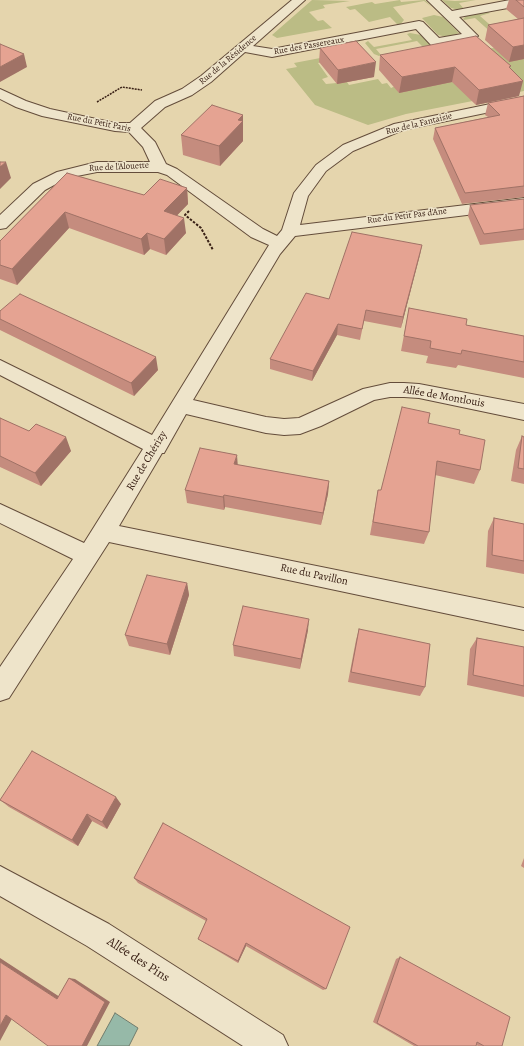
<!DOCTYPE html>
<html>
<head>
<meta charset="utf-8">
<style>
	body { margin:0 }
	canvas { display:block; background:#e5d5ad }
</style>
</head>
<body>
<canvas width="524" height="1046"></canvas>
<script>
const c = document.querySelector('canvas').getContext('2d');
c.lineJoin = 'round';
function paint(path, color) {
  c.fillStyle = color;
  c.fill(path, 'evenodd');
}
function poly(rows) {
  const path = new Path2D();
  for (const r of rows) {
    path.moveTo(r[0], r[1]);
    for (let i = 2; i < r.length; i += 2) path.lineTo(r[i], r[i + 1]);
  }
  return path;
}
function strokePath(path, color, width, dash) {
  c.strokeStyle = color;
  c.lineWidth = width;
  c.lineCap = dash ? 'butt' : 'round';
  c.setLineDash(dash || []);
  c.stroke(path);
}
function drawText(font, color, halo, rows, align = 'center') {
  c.font = font + ' Alegreya,serif';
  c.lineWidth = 3;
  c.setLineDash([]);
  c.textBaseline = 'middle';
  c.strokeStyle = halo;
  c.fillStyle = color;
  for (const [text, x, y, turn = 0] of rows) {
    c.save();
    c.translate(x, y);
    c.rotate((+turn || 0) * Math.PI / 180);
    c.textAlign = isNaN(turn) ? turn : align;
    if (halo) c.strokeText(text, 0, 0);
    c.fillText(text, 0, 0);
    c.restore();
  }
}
const green = poly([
	[312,0,350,1,323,5,325,8,309,12,318,21,323,20,332,28,277,38,272,35],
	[400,0,401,2,425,0,432,7,424,1,393,7,404,20,399,26,390,17,369,22,355,9,350,10,346,7,372,2,375,4],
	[442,0,455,1,476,0,459,3,464,9,459,10,451,8],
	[488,12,490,13,480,16,497,31,494,35,475,18,464,20,463,19,467,15],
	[434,15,443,17,459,33,447,37,438,35,422,18],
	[410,33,421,35,432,46,423,47,417,41,376,49,381,55,379,56,374,54,365,43,368,41,374,47,412,40,407,34],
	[494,48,524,55,524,91,406,114,368,125,315,105,286,69,297,67,294,63,336,55,339,58,318,63,328,77,322,79,326,84,347,82,349,85,378,79,382,84,387,83,391,88,473,50]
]);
const water = poly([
	[115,1013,138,1028,129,1046,97,1046,115,1013]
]);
const pathFar1 = poly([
	[97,102,122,87,142,90]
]);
const path = poly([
	[189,211,185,215,201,228,213,250]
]);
const street = poly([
	[292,0,305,0,253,46,272,49,419,21,423,22,439,38,462,34,427,0,440,0,452,11,510,0,524,0,524,5,459,17,478,36,472,40,436,46,431,45,416,29,272,57,245,52,211,82,192,95,165,107,141,128,155,142,166,164,177,169,263,229,277,236,282,230,294,193,316,165,343,145,394,124,524,97,524,105,403,130,353,151,326,171,308,196,300,225,524,198,524,208,295,236,280,254,193,400,266,417,284,419,299,418,363,389,390,383,404,383,419,384,524,404,524,420,419,398,404,397,390,397,374,400,321,426,300,434,284,435,266,433,186,414,164,453,162,453,119,526,524,608,524,630,109,542,9,698,0,701,0,667,73,559,0,523,0,504,84,543,143,449,0,375,0,360,152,435,269,245,251,237,167,175,158,172,97,172,67,178,45,190,6,228,0,229,0,215,33,184,57,172,97,162,150,162,143,147,129,132,115,131,42,116,16,107,0,99,0,89,26,101,50,109,115,123,130,123,155,101,182,89,201,76,292,0],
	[0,866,109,924,283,1035,288,1046,243,1046,87,946,0,896,0,866]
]);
const wall = poly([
	[509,0,524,0,524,59,509,62,485,40,488,25,518,19,506,9],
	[320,48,374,77,337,84,319,62],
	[380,55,510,68,519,96,476,105,452,82,399,93,379,70],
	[524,96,524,197,462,204,433,139,435,128,488,117,485,115,488,103],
	[243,115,243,141,220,166,183,155,181,135],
	[67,173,144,195,187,188,188,204,177,215,186,233,166,255,150,249,144,255,69,228,17,285,0,279,0,241],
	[524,199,524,240,480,245,468,216,470,205],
	[422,245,401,328,364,321,360,340,337,335,312,381,270,369,270,359,329,299],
	[409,308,466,325,524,336,524,378,458,365,456,368,426,363,428,356,401,351],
	[0,311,158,370,134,396,0,330],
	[0,418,71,451,41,486,0,467],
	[428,423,459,434,480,470,474,484,435,475,429,532,424,544,370,535,378,490,381,490],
	[522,436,524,437,524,484,511,481,516,450],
	[238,465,329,481,328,494,321,525,225,507,224,510,187,503,185,490],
	[494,518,524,524,524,574,486,567,488,531],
	[187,583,189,595,170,655,129,646,125,635],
	[359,629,425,687,420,696,348,682,356,640],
	[308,630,300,669,234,656,233,645],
	[477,638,524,647,524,697,467,685,470,649],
	[0,800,121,804,107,829,92,821,78,846,9,807],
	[163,823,326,989,323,990,246,946,238,963,201,941,198,939,206,921,138,883,134,878],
	[524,858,524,868,521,866],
	[400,957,502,1046,478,1046,476,1045,476,1046,414,1046,373,1022,396,959]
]);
const shadedWall = poly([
	[524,45,524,59,509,62,513,47],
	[24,54,27,67,0,82,0,67],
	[376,62,374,77,337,84,338,70],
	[455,67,452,82,399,93,402,77],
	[523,81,519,96,476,105,479,90],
	[243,115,243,141,220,166,219,146,238,120],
	[6,162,11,178,0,189,0,167],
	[187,188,188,204,166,227,164,211],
	[65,212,69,228,17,285,12,269],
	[184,218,186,233,166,255,164,239],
	[147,233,150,249,144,255,141,239],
	[422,245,420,255,401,328,403,317],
	[338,324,337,335,312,381,313,371],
	[156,357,158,370,134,396,131,383],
	[66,437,71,451,41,486,35,473],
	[237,455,238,468,234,464],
	[329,481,328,494,321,525,323,513],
	[224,495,225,507,224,510,223,497],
	[187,583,189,595,170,655,167,644],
	[309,619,308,630,300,669,301,659],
	[116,797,121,804,107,829,102,822],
	[87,814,92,821,78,846,72,840],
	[246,943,246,946,238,963,238,961],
	[0,958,63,999,57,999,0,962],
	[69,978,75,979,110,1002,87,1046,82,1046],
	[6,1015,14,1015,0,1041,0,1026]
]);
const building = poly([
	[516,0,524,0,524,7,516,0],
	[524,18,524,45,513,47,488,25,524,18],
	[476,36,511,66,509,67,523,81,479,90,455,67,402,77,380,55,476,36],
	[356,41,376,62,338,70,320,48,356,41],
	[0,44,24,54,0,67,0,44],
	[524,96,524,186,465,193,435,128,500,115,488,103,524,96],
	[212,105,243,115,238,120,243,121,219,146,181,135,212,105],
	[0,162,6,162,0,167,0,162],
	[67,173,144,195,160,179,187,188,164,211,184,218,164,239,147,233,141,239,65,212,12,269,0,265,0,241,67,173],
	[524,199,524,229,484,234,470,205,524,199],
	[352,232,422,245,403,317,366,310,362,329,338,324,313,371,270,359,306,293,329,299,352,232],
	[20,294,156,357,131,383,0,319,0,311,20,294],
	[409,308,467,319,466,325,524,336,524,362,462,350,461,354,430,348,431,341,404,336,409,308],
	[402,407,430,413,428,423,460,430,459,434,485,440,480,470,437,461,429,532,373,522,378,490,381,490,402,407],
	[0,418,29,431,36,424,66,437,35,473,0,456,0,418],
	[522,436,524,437,524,469,518,468,522,436],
	[200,448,237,455,234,464,329,481,323,513,224,495,223,497,185,490,200,448],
	[494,518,524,524,524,561,492,555,494,518],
	[147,575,187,583,167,644,125,635,147,575],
	[243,606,309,619,301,659,233,645,243,606],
	[359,629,430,644,425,687,351,672,359,629],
	[477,638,524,647,524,686,473,675,477,638],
	[32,751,116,797,102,822,87,814,72,840,0,800,32,751],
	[163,823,350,927,326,989,246,943,238,961,198,939,207,919,134,878,163,823],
	[400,957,510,1017,502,1046,484,1046,477,1042,476,1046,418,1046,377,1023,400,957],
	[0,962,57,999,69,978,105,1002,82,1046,48,1046,6,1015,0,1026,0,962]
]);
const farStreetnames = [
	["Rue des Passereaux",309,46,-10],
	["Rue de la Résidence",228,60,-40],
	["Rue du Petit Paris",99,123,11],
	["Rue de la Fantaisie",419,124,-14],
	["Rue de l'Alouette",119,167,-3],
	["Rue du Petit Pas d'Ane",407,216,-7]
];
const streetNames = [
	["Allée de Montlouis",444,397,10],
	["Rue de Chérizy",147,461,-59],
	["Rue du Pavillon",314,575,12]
];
const nearStreetnames = [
	["Allée des Pins",138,960,33]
];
paint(green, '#bbbc85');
paint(water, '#96b9a8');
strokePath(water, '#717c6d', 1);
strokePath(street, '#644d3b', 2);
strokePath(pathFar1, '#392015', 1.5, [2, 1]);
strokePath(path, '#392015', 2, [2.5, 1.5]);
paint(street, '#eee4ca');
paint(wall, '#c58c7e');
paint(shadedWall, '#a07266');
paint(building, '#e5a392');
strokePath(building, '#a07266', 1);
drawText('9px', '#392015', '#eee4ca', farStreetnames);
drawText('11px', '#392015', '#eee4ca', streetNames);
drawText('13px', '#392015', '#eee4ca', nearStreetnames);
</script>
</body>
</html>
